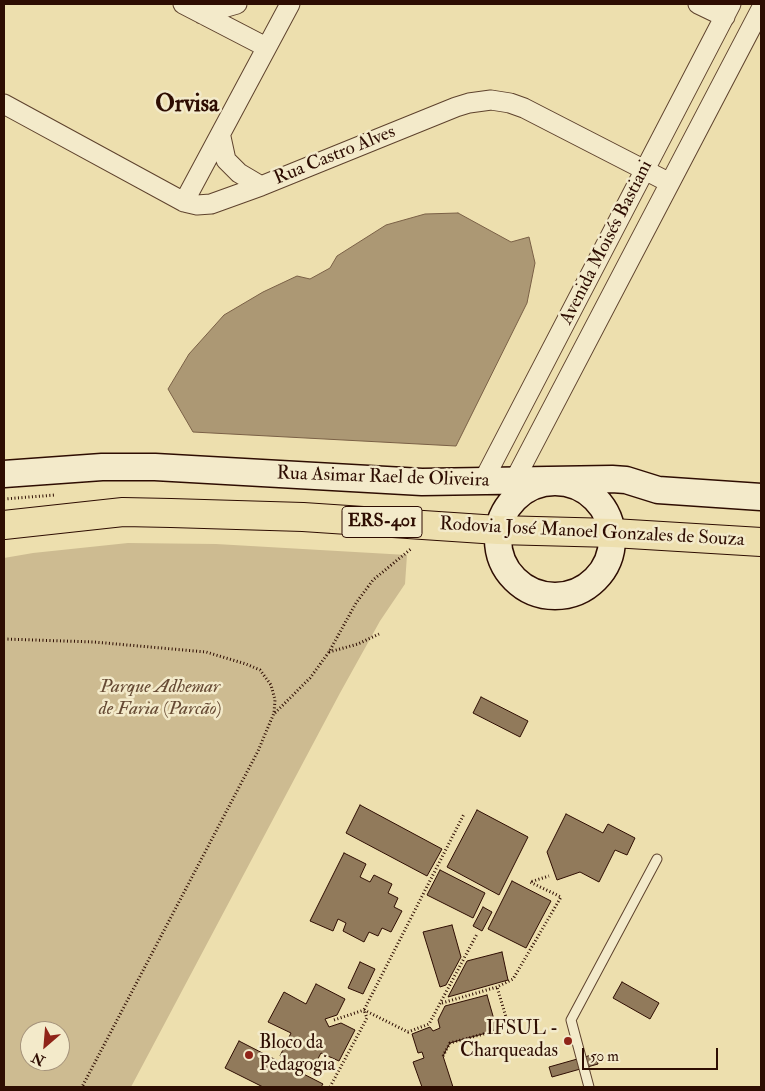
<!DOCTYPE html>
<html>
<head>
<meta charset="utf-8">
<style>
	body { margin:0 }
	#map { position:relative; width:765px; height:1091px; overflow:hidden; background:#eddfae; font-family:"IM FELL Double Pica",serif }
	canvas { display:block }
	.frame { position:absolute; inset:0; border:5px solid #2e0d02; pointer-events:none }
	.north { position:absolute; left:20px; top:1021px; width:50px; height:50px; box-sizing:border-box; background:#f3eaca; border:1px solid #a4927a; border-radius:50%; rotate:207deg; font-size:14px; font-weight:700; line-height:20px; text-align:center; color:#2e0d02 }
	.north::after { content:''; display:block; margin:auto; width:18px; height:22px; background:#8f2418; clip-path:polygon(50% 0,100% 100%,50% 72%,0 100%) }
	.scale { position:absolute; left:582px; top:1048px; width:136px; height:22px; box-sizing:border-box; border:2px solid #2e0d02; border-top:0; padding-left:6px; font-size:15px; line-height:18px; white-space:nowrap; color:#2e0d02; -webkit-text-stroke:4px #f3eaca; paint-order:stroke }
</style>
</head>
<body>
<div id="map">
<canvas width="765" height="1091"></canvas>
<div class="frame"></div>
<div class="north">N</div>
<div class="scale">50 m</div>
</div>
<script>
const c = document.querySelector('canvas').getContext('2d');
c.lineJoin = 'round';
function paint(path, color) {
  c.fillStyle = color;
  c.fill(path, 'evenodd');
}
function poly(rows) {
  const path = new Path2D();
  for (const r of rows) {
    if (r.length === 3) {
      path.moveTo(r[0] + r[2], r[1]);
      path.arc(r[0], r[1], r[2], 0, 2 * Math.PI);
      continue;
    }
    path.moveTo(r[0], r[1]);
    for (let i = 2; i < r.length; i += 2) path.lineTo(r[i], r[i + 1]);
  }
  return path;
}
function strokePath(path, color, width, dash) {
  c.strokeStyle = color;
  c.lineWidth = width;
  c.lineCap = dash ? 'butt' : 'round';
  c.setLineDash(dash || []);
  c.stroke(path);
}
function drawText(font, color, halo, rows, align = 'center') {
  c.font = font + ' "IM FELL Double Pica",serif';
  c.lineWidth = 5;
  c.setLineDash([]);
  c.textBaseline = 'middle';
  c.strokeStyle = halo;
  c.fillStyle = color;
  for (const [text, x, y, turn = 0] of rows) {
    c.save();
    c.translate(x, y);
    c.rotate((+turn || 0) * Math.PI / 180);
    c.textAlign = isNaN(turn) ? turn : align;
    if (halo) c.strokeText(text, 0, 0);
    c.fillText(text, 0, 0);
    c.restore();
  }
}
const green = poly([
	[128,543,216,544,407,555,405,584,380,621,340,693,131,1087,4,1087,4,558,33,553],
	[30,1031,60,1031,60,1061,30,1061]
]);
const water = poly([
	[458,213,511,242,529,237,535,263,527,303,456,446,193,432,168,389,189,354,224,315,263,292,297,276,310,279,330,268,337,256,386,225,425,214,458,213]
]);
const building = poly([
	[481,697,528,721,520,737,473,713,481,697],
	[360,805,442,849,427,876,346,833,360,805],
	[477,810,528,837,499,895,447,867,477,810],
	[566,814,603,833,608,824,635,838,627,855,615,850,599,882,580,872,557,880,547,852,566,814],
	[344,853,366,864,360,877,370,882,374,875,392,884,388,893,398,898,394,907,402,911,391,932,382,928,378,936,369,932,364,942,343,931,346,923,338,919,333,931,310,921,344,853],
	[440,870,485,893,473,918,427,895,440,870],
	[512,881,551,901,526,948,488,929,512,881],
	[483,907,492,912,482,931,473,926,483,907],
	[452,925,461,957,446,985,440,987,423,932,452,925],
	[502,952,508,980,448,997,467,961,502,952],
	[360,962,375,969,363,994,348,988,360,962],
	[622,982,659,1003,650,1019,613,998,622,982],
	[316,984,345,999,337,1015,325,1019,329,1027,341,1023,355,1030,339,1061,321,1053,311,1072,280,1056,291,1033,268,1022,284,992,306,1004,316,984],
	[487,995,497,1030,450,1043,443,1056,453,1087,422,1087,413,1062,424,1058,422,1052,418,1053,412,1034,430,1027,433,1031,440,1028,438,1020,445,1006,487,995],
	[239,1041,323,1084,321,1087,263,1087,225,1068,239,1041],
	[595,1054,598,1064,552,1077,549,1067,595,1054]
]);
const path = poly([
	[4,499,55,495],
	[4,639,94,642,206,652,246,664,260,670,271,685,275,700,274,713,258,751,82,1087],
	[329,652,358,644,379,634],
	[275,713,310,678,329,652,356,603,373,580,412,548],
	[442,1003,497,987,513,979,561,897,530,882,549,876],
	[334,1020,364,1010,408,1032,429,1024,477,934],
	[443,1056,450,1043,509,1027,497,987],
	[330,1087,367,1018,364,1010,464,814]
]);
const lane = poly([
	[589,1087,571,1020,657,859]
]);
const street = poly([
	[183,4,266,47],
	[698,4,725,17],
	[202,14,237,4],
	[4,104,184,202,197,205,211,204,261,186,456,107,469,103,491,100,510,103,524,108,670,183],
	[221,137,226,160,239,173,261,186],
	[184,202,290,4],
	[514,481,761,9],
	[482,483,731,4]
]);
const secondary = poly([
	[4,474,102,467,155,467,422,482,612,479,626,480,658,490,761,497],
	[555,539,57]
]);
const primary = poly([
	[4,525,123,512,171,513,303,517,498,530,613,533,761,542]
]);
const markers = [
	[568,1041,5,"#8f2418"],
	[249,1055,5,"#8f2418"]
];
const shields = [
	[382,522,80]
];
const shieldNames = [
	["ERS-401",382,522]
];
const streetNames = [
	["Rua Castro Alves",335,156,-22],
	["Avenida Moisés Bastiani",607,243,-63],
	["Rua Asimar Rael de Oliveira",383,478,2],
	["Rodovia José Manoel Gonzales de Souza",592,533,3]
];
const parkNames = [
	["Parque Adhemar",160,688],
	["de Faria (Parcão)",160,710]
];
const poiNames = [
	["IFSUL -",558,1030],
	["Charqueadas",558,1052],
	["Bloco da",259,1044,"left"],
	["Pedagogia",259,1066,"left"]
];
const districtNames = [
	["Orvisa",187,106]
];
paint(green, '#cdbb91');
paint(water, '#ac9874');
strokePath(water, '#7a6046', 1);
paint(building, '#917a5b');
strokePath(building, '#2e0d02', 1);
strokePath(lane, '#5e422d', 11);
strokePath(street, '#5e422d', 21);
strokePath(secondary, '#2e0d02', 29);
strokePath(primary, '#2e0d02', 30);
strokePath(path, '#2e0d02', 3, [1, 2.5]);
strokePath(lane, '#f3eaca', 9);
strokePath(street, '#f3eaca', 19);
strokePath(secondary, '#f3eaca', 26);
strokePath(primary, '#eddfae', 28);
for (const [x, y, r, color] of markers) {
  const dot = new Path2D();
  dot.arc(x, y, r, 0, 2 * Math.PI);
  c.fillStyle = color;
  c.fill(dot);
  strokePath(dot, '#f3eaca', 2);
}
for (const [x, y, w] of shields) {
  const box = new Path2D();
  box.roundRect(x - w / 2, y - 15.5, w, 31, 4);
  c.fillStyle = '#f3eaca';
  c.fill(box);
  strokePath(box, '#2e0d02', 1);
}
drawText('bold 18px', '#2e0d02', null, shieldNames);
drawText('19px', '#2e0d02', '#f3eaca', streetNames);
drawText('italic 19px', '#664a34', '#f3eaca', parkNames);
drawText('19px', '#2e0d02', '#f3eaca', poiNames, 'right');
drawText('bold 24px', '#2e0d02', '#f3eaca', districtNames);
</script>
</body>
</html>
